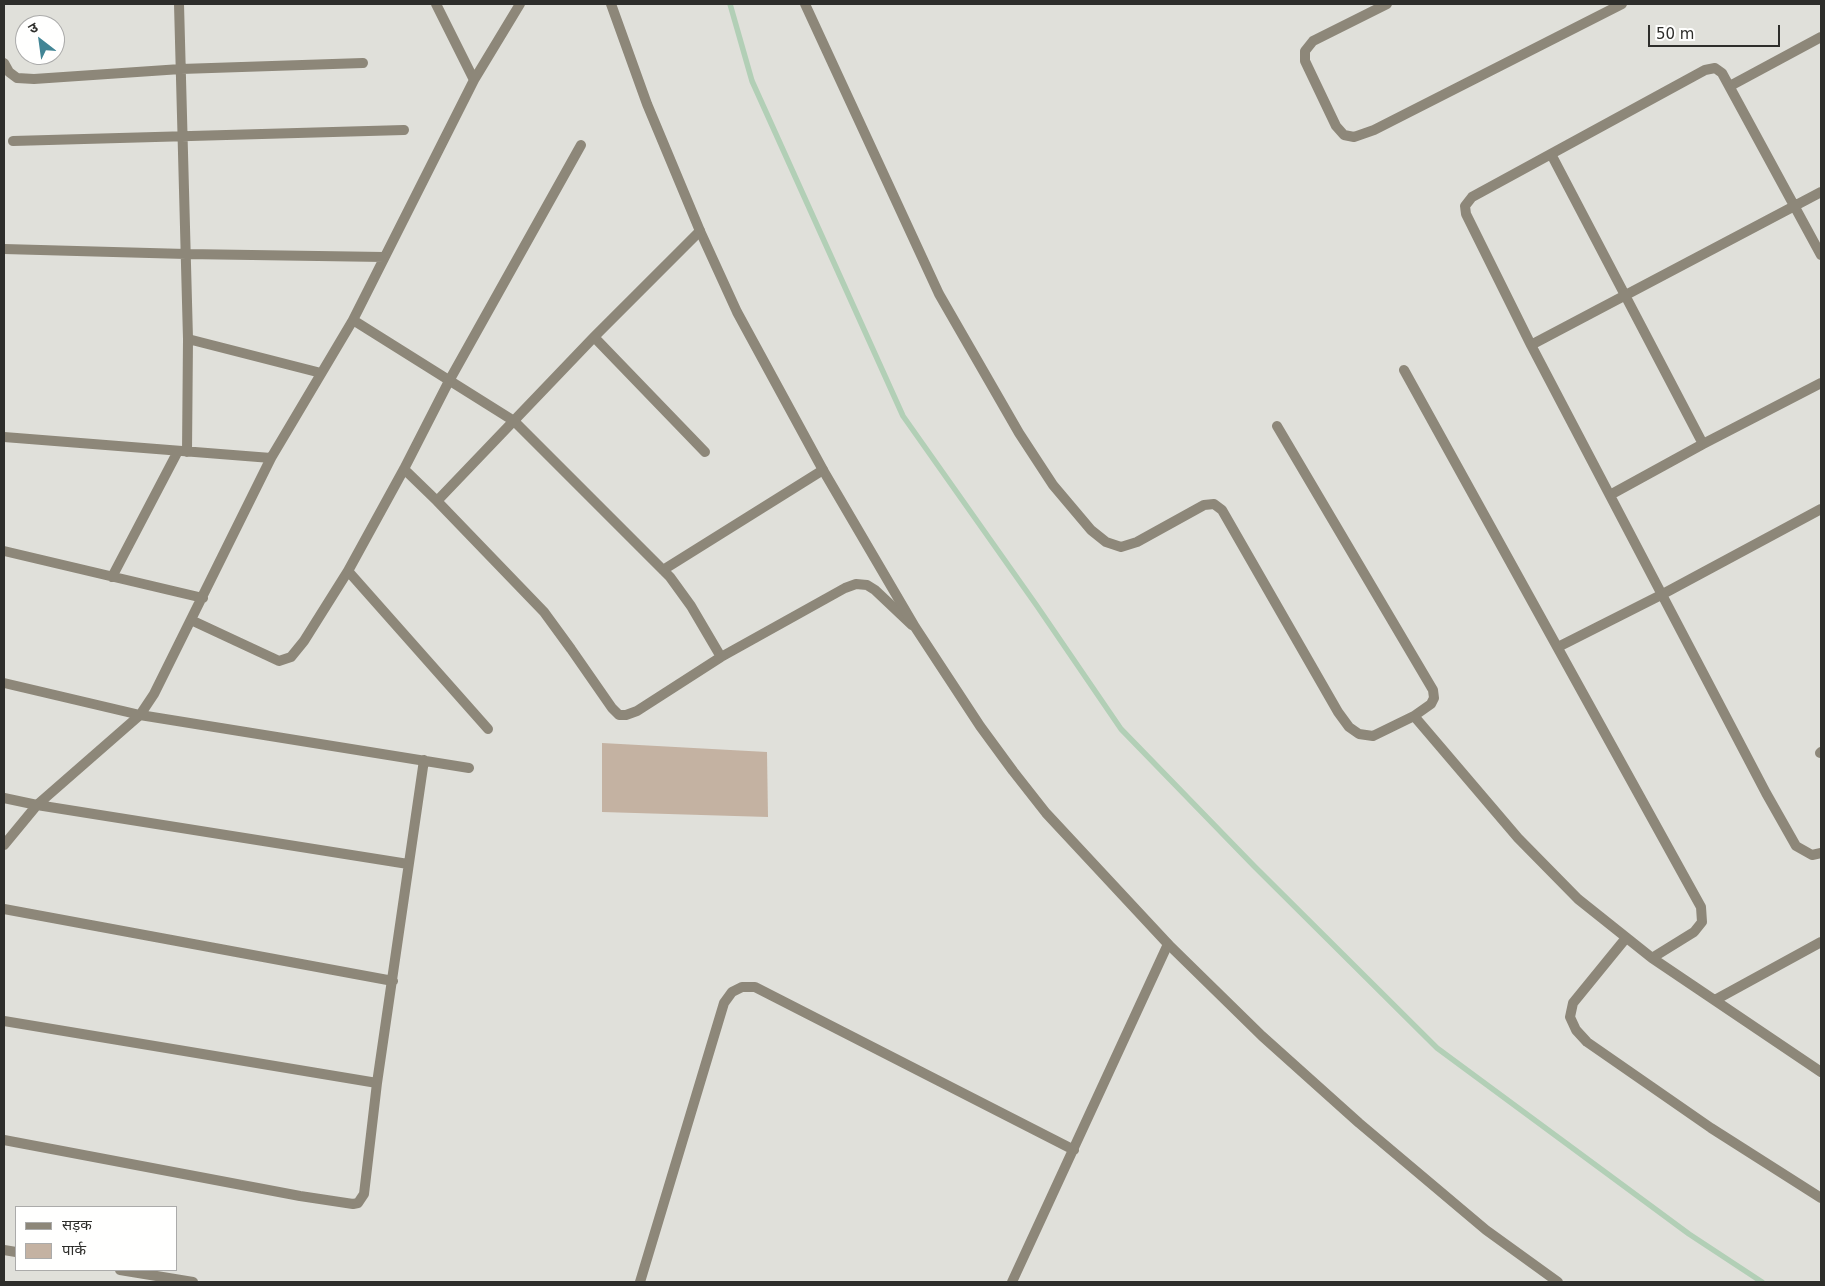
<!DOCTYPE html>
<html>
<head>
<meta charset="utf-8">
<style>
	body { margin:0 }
	#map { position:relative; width:1825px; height:1286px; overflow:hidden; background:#e0e0da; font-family:"DejaVu Sans","Noto Sans Devanagari",sans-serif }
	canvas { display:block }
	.frame { position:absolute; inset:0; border:5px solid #2e2e2b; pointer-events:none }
	.legend { position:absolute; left:15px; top:1206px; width:162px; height:65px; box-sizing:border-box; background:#fffffe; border:1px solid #ababaa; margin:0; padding:6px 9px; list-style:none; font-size:15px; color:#2e2e2b }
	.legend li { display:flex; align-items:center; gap:10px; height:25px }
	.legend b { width:25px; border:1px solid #ababaa }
	.north { position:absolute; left:15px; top:15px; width:50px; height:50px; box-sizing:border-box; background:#fffffe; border:1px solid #ababaa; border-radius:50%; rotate:330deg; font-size:14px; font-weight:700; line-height:20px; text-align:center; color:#2e2e2b }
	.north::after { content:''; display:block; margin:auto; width:18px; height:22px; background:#428595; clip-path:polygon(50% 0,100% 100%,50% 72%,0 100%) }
	.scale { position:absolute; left:1648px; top:25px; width:132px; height:22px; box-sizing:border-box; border:2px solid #2e2e2b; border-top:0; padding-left:6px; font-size:15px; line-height:18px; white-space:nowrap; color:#2e2e2b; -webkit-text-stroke:4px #fffffe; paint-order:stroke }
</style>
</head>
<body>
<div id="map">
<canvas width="1825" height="1286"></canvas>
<div class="frame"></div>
<ul class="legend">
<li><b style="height:6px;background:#8d8779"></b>सड़क</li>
<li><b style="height:14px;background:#c4b2a2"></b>पार्क</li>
</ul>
<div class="north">उ</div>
<div class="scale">50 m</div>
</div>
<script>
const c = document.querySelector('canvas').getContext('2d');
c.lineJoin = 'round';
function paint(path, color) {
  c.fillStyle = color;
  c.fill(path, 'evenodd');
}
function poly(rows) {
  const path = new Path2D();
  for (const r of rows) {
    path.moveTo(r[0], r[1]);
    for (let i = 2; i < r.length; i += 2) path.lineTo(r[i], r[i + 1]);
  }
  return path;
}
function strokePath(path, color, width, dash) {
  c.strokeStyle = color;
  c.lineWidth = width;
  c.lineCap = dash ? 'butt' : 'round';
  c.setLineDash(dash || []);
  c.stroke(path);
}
const green = poly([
	[602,743,767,752,768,817,602,812]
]);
const stream = poly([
	[730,4,752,81,903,416,1037,606,1121,729,1254,866,1437,1048,1689,1234,1762,1282]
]);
const minor = poly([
	[179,4,188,339,187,452],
	[436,4,474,80],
	[805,4,939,294,1019,433,1053,485,1091,530,1106,542,1121,547,1137,542,1204,505,1214,504,1222,510,1338,712,1349,727,1359,734,1373,736,1414,716,1518,838,1578,899,1652,958,1821,1072],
	[1387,4,1313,41,1305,51,1305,61,1336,126,1344,135,1354,137,1374,130,1622,4],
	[4,63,9,72,17,78,34,79,181,69,363,63],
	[1730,86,1821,37],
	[13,141,404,130],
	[1551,154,1703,444,1610,495],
	[1821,192,1531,345,1766,793,1796,846,1812,855,1821,853],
	[4,249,186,254,384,257],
	[353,320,514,421,670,577,691,606,721,657],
	[594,337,705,452],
	[188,339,321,373],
	[1531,345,1466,214,1465,206,1472,197,1705,70,1715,68,1722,73,1821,255],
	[1404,370,1701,907,1702,922,1694,932,1652,958],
	[1277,426,1433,690,1434,698,1431,704,1414,716],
	[4,437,271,458],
	[1703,444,1821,383],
	[404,469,437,501,544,612,571,649,612,708,619,715,626,715,637,711,721,657,845,588,856,584,867,585,875,590,912,625],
	[437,501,594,337,700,231],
	[4,551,203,598],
	[663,570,823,470],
	[348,571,488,729],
	[112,577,178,451],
	[191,620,279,661,291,657,304,641,348,571,404,469,449,381,581,145],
	[1558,647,1661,595,1821,509],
	[4,683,140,715,469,768],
	[1820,753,1821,752],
	[4,798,37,805,408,864],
	[4,845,37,805,140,715,154,694,271,458,353,320,474,80,520,4],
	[4,909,393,981],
	[1626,938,1573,1003,1570,1017,1576,1030,1587,1042,1711,1128,1821,1198],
	[1715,1000,1821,942],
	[4,1021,377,1083],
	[4,1140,300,1196,353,1204,358,1203,364,1194,377,1083,424,760],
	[4,1250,16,1252],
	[120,1270,193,1282],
	[640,1282,724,1003,732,992,742,987,755,987,1074,1150],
	[1012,1282,1168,944]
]);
const tertiary = poly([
	[611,4,647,104,700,231,737,312,823,470,915,627,980,726,1013,771,1046,813,1168,944,1262,1036,1359,1123,1486,1230,1558,1282]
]);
paint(green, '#c4b2a2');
strokePath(stream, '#b2cfb6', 5.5);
strokePath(minor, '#8d8779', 10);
strokePath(tertiary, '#8d8779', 10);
</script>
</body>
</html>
